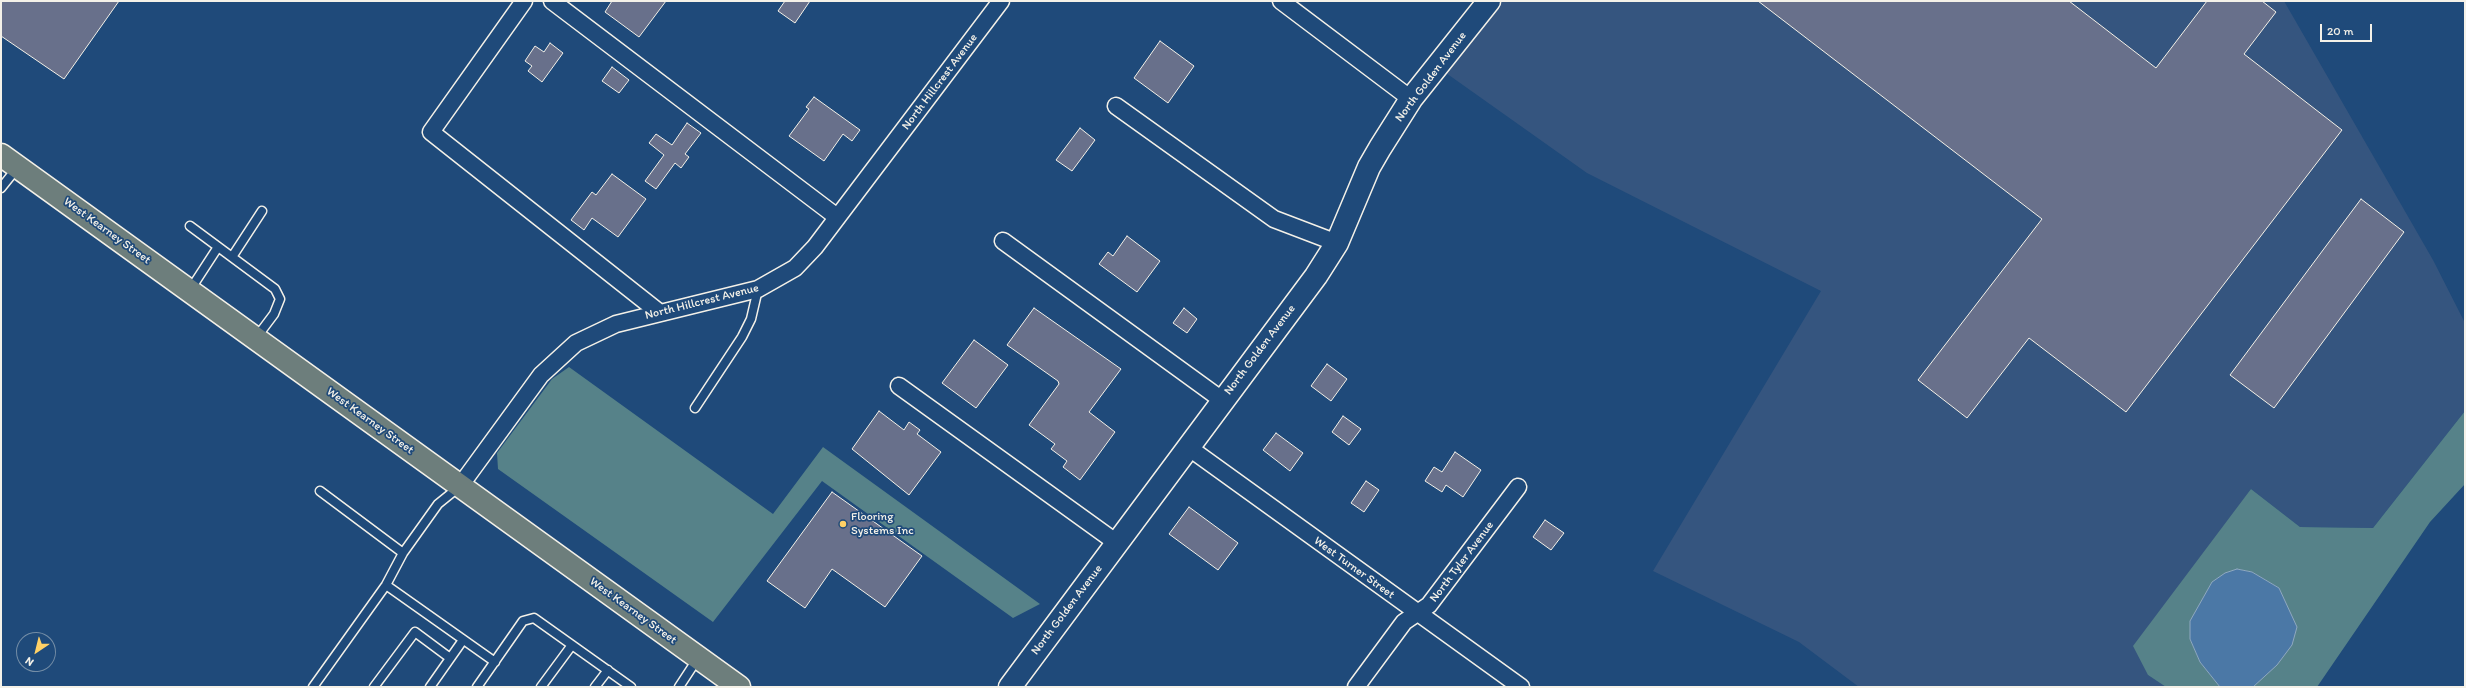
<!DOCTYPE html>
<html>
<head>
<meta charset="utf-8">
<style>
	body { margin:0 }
	#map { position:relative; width:2466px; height:688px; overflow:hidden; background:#1f4a7a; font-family:Itim,sans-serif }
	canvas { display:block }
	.frame { position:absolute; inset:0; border:2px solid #f4f1e8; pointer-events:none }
	.north { position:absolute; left:16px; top:632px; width:40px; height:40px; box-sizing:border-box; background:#1f4a7a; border:1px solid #748da6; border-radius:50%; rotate:215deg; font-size:11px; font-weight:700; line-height:16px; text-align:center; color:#f4f1e8 }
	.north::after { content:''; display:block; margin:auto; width:14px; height:18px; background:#ffd166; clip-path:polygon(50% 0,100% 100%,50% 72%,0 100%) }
	.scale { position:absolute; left:2320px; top:24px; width:52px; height:18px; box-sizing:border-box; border:2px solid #f4f1e8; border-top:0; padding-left:5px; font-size:12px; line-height:14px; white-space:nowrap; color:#f4f1e8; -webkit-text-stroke:3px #1f4a7a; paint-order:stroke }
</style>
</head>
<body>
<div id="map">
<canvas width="2466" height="688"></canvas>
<div class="frame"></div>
<div class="north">N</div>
<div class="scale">20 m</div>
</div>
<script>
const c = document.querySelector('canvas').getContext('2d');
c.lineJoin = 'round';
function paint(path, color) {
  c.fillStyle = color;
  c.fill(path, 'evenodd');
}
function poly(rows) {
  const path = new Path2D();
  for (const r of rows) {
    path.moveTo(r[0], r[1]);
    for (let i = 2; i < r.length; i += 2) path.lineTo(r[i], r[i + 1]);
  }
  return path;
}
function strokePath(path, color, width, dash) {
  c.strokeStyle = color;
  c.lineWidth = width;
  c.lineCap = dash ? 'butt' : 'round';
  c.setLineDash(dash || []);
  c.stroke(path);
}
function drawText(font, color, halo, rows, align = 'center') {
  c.font = font + ' Itim,sans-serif';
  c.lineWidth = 3.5;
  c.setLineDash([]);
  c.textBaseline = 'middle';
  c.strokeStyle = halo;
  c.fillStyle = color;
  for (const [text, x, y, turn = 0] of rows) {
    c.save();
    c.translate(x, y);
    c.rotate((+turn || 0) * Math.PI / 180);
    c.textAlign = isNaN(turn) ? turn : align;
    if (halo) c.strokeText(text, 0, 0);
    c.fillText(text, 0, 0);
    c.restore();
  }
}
const built = poly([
	[1501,1,2284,1,2433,260,2465,323,2465,411,2373,528,2300,527,2251,489,2148,675,2166,687,1859,687,1799,642,1653,571,1821,291,1587,173,1446,73]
]);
const green = poly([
	[569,367,773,514,823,447,1040,604,1013,618,822,481,713,622,498,469,497,453,552,379],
	[2465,411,2465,484,2430,522,2317,687,2253,687,2261,678,2286,606,2279,588,2252,572,2237,569,2190,639,2200,662,2220,687,2166,687,2148,675,2133,646,2251,489,2300,527,2373,528]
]);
const water = poly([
	[2237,569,2252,572,2279,588,2297,627,2292,645,2277,665,2253,687,2220,687,2200,662,2190,639,2190,621,2212,582,2225,573,2237,569]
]);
const building = poly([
	[1,1,119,1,64,79,1,36,1,1],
	[612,1,666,1,639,37,605,12,612,1],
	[785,1,810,1,795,23,778,11,785,1],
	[1758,1,2069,1,2156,68,2207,1,2262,1,2276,12,2244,54,2342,130,2126,412,2029,338,1967,418,1918,380,2042,219,1758,1],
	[1160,41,1194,66,1168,103,1134,78,1160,41],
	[550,43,563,53,542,82,528,71,532,66,525,61,535,46,544,52,550,43],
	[612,67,629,80,619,93,602,81,612,67],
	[814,97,860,130,852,141,843,134,824,161,789,136,809,109,806,107,814,97],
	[687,123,701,133,685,154,689,157,681,168,675,163,656,189,645,181,664,155,649,143,656,134,672,145,687,123],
	[1080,128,1095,140,1072,171,1056,160,1080,128],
	[612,174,646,199,618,237,592,218,584,230,571,220,592,192,596,195,612,174],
	[2361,199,2404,232,2274,408,2230,375,2361,199],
	[1127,236,1160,261,1137,292,1099,264,1108,252,1113,256,1127,236],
	[1034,308,1121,369,1089,412,1115,432,1080,480,1063,467,1067,461,1051,449,1055,444,1029,425,1059,384,1058,381,1007,345,1034,308],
	[1184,308,1197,319,1187,333,1173,323,1184,308],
	[974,340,1008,365,976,408,942,383,974,340],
	[1327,364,1347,379,1331,401,1311,386,1327,364],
	[879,411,904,430,909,422,920,430,917,434,941,452,909,495,852,449,879,411],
	[1343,416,1361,429,1349,445,1332,432,1343,416],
	[1276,433,1303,453,1290,471,1263,450,1276,433],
	[1455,452,1481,470,1463,497,1446,485,1442,492,1425,481,1434,467,1442,472,1455,452],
	[1366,481,1379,490,1364,512,1351,503,1366,481],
	[832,492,922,556,885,607,832,569,805,608,767,581,832,492],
	[1189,507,1238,543,1218,570,1169,534,1189,507],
	[1545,520,1564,533,1551,550,1533,537,1545,520]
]);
const lane = poly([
	[1,188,17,168],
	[190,226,275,289,280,299,274,314,256,338],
	[232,257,262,211],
	[190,290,218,247],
	[695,408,742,337,751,319,758,289],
	[320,491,403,553],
	[386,585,495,662],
	[313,687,386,585,403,553,438,504,459,487],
	[374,687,415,632,450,658],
	[430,687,463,640],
	[477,687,523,621,534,618,631,687],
	[541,687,572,645],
	[595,687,608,670],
	[679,687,698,658]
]);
const street = poly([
	[524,1,431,132,660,313],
	[552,1,837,217],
	[1281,1,1411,99],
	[1116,106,1274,219,1337,243],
	[1003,241,1222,400],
	[899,386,1117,543],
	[1188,447,1521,687],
	[460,486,541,375,576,343,616,324,758,289,795,268,815,247,1001,1],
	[1356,687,1404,622,1429,605,1518,487]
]);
const secondary = poly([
	[1010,687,1316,276,1337,243,1369,167,1380,148,1411,99,1489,1]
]);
const primary = poly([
	[1,155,739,687]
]);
const markers = [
	[843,524,4,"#ffd166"]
];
const streetNames = [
	["North Golden Avenue",1431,77,-53],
	["North Hillcrest Avenue",940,82,-53],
	["West Kearney Street",107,231,36],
	["North Hillcrest Avenue",702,302,-14],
	["North Golden Avenue",1260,350,-53],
	["West Kearney Street",370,421,36],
	["North Tyler Avenue",1462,562,-53],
	["West Turner Street",1354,568,36],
	["North Golden Avenue",1067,610,-53],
	["West Kearney Street",633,611,36]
];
const poiNames = [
	["Flooring",851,517],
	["Systems Inc",851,531]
];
paint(built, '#35557f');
paint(green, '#568289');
paint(water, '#4b78a6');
strokePath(water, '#8fa8c0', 1);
paint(building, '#68708b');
strokePath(building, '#f4f1e8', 1);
strokePath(lane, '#f4f1e8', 11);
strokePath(street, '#f4f1e8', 19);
strokePath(secondary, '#f4f1e8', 25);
strokePath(primary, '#f4f1e8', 25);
strokePath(lane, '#1f4a7a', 8);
strokePath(street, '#1f4a7a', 16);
strokePath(secondary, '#1f4a7a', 22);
strokePath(primary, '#6d7e7c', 22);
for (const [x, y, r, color] of markers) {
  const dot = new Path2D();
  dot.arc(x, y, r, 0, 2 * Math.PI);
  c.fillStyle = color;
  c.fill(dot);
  strokePath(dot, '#1f4a7a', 1.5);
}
drawText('12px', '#f4f1e8', '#1f4a7a', streetNames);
drawText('12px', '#f4f1e8', '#1f4a7a', poiNames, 'left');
</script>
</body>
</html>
